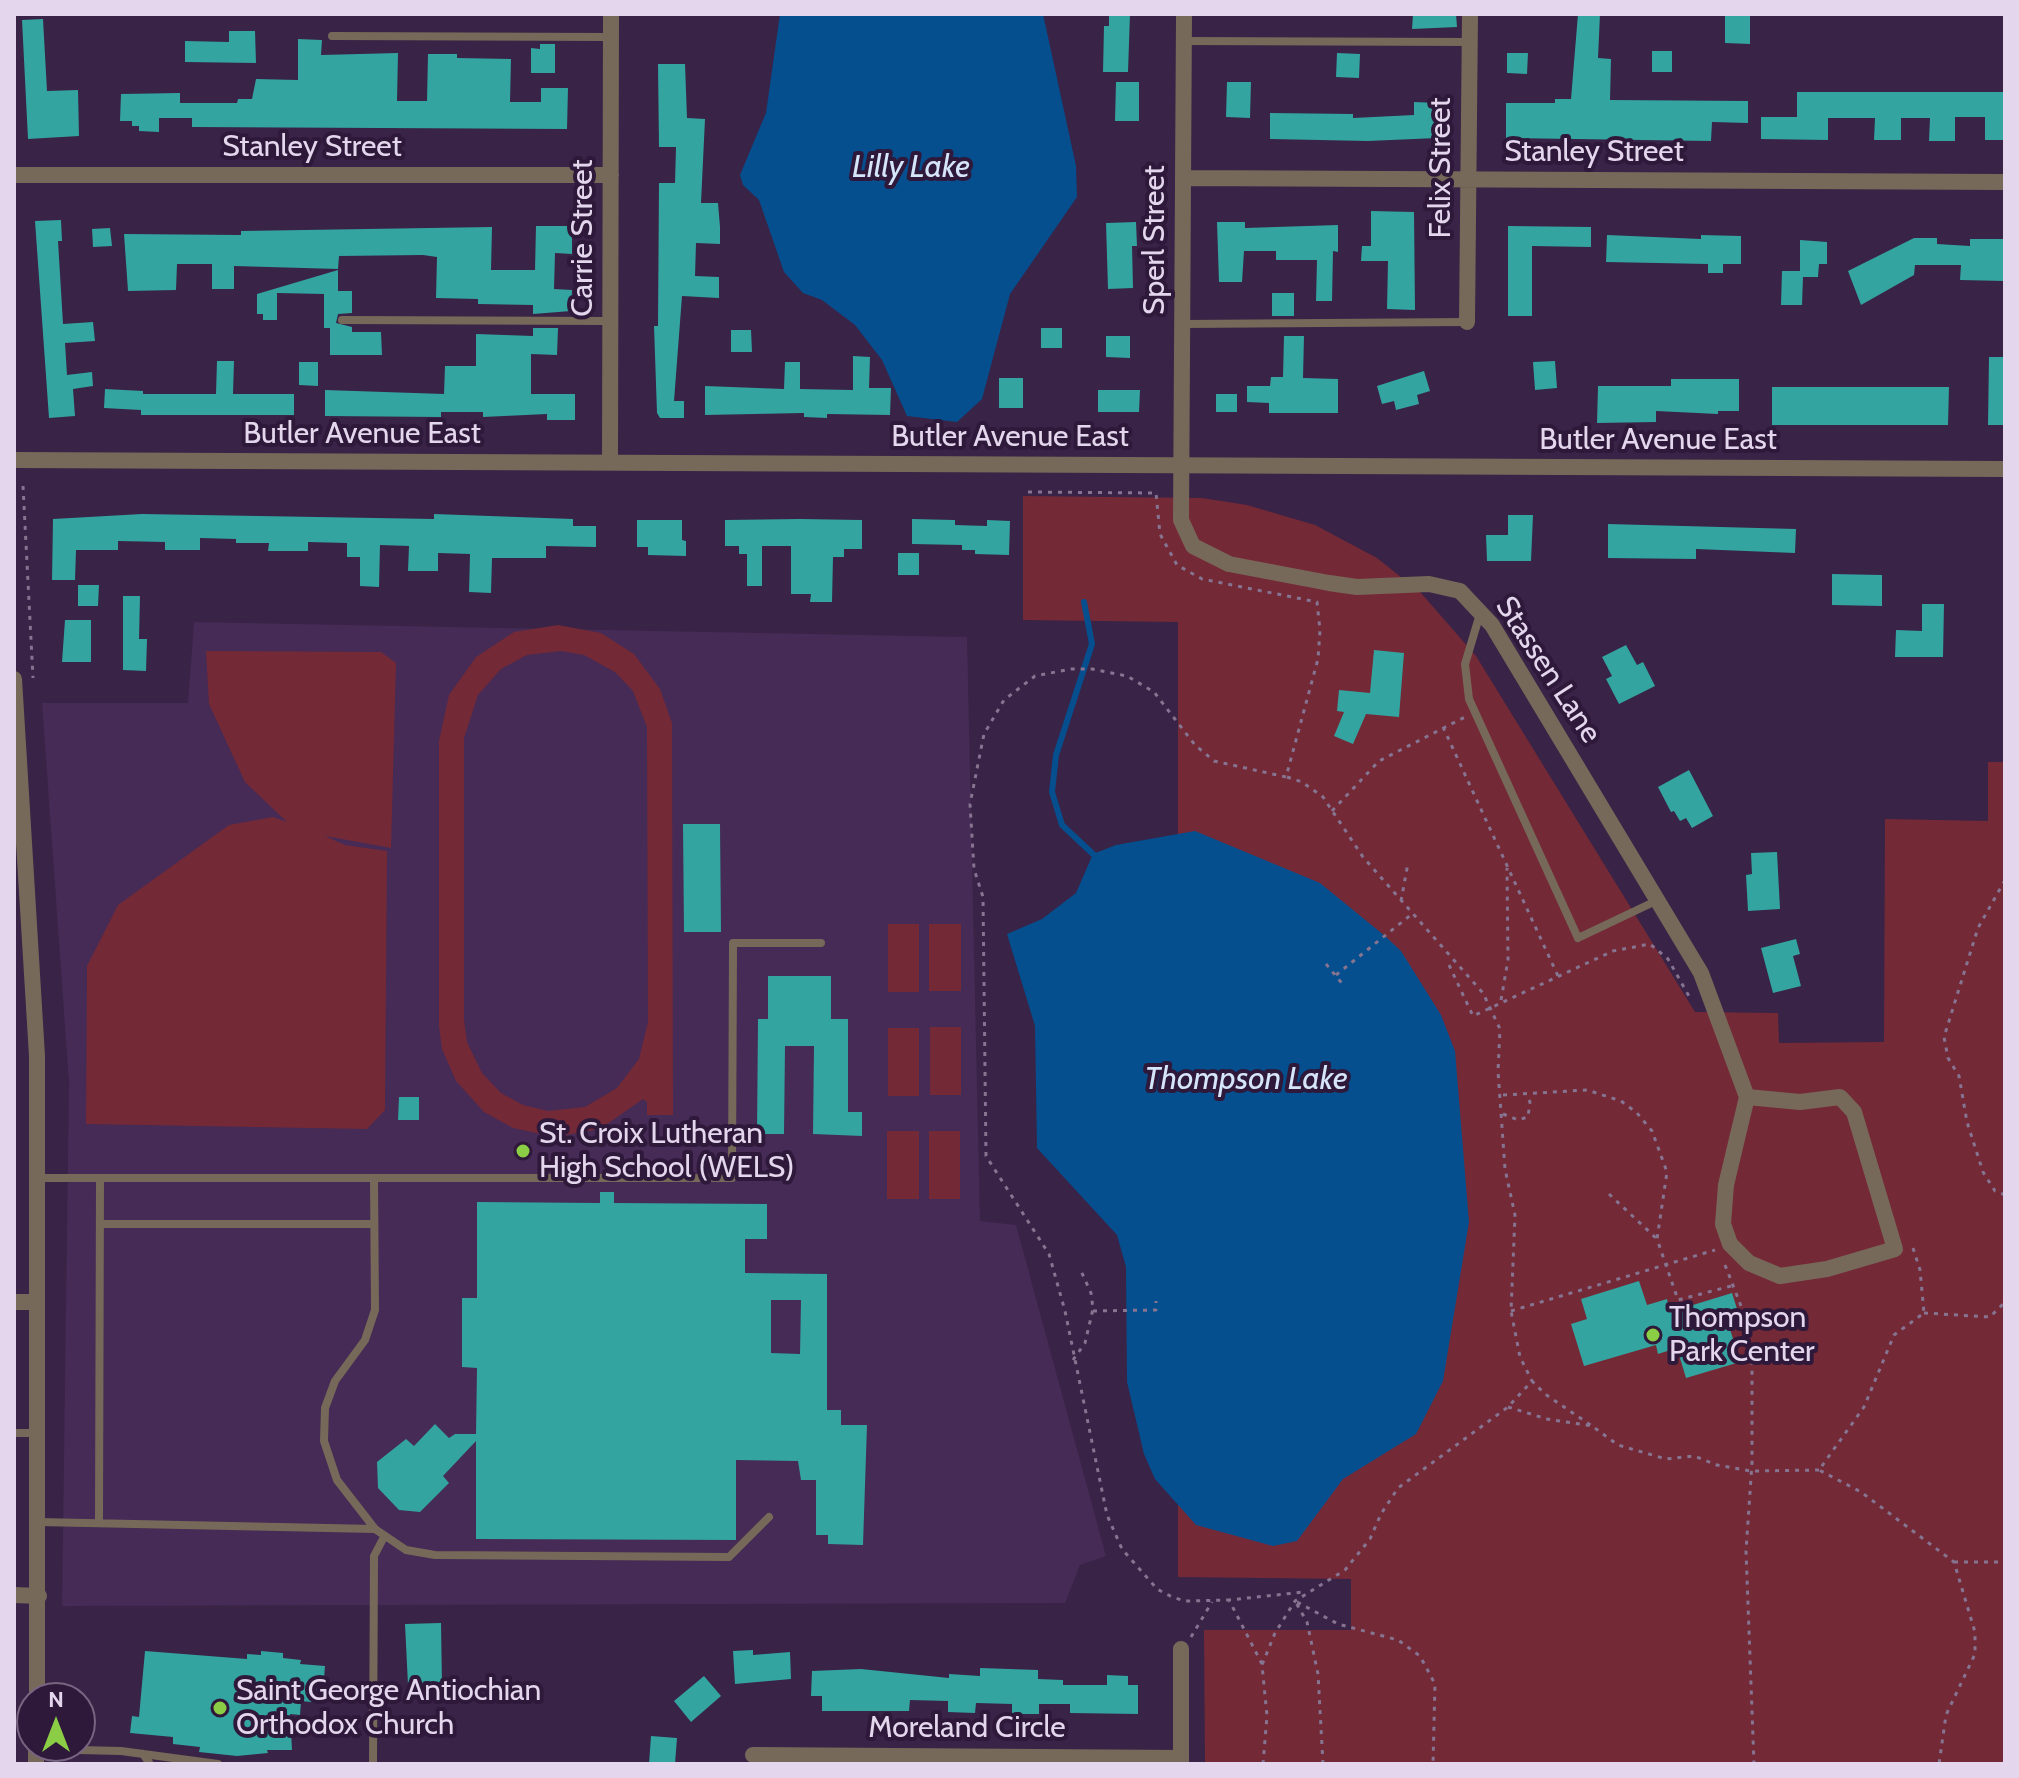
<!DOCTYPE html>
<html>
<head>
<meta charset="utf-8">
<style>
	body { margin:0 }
	#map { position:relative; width:2019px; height:1778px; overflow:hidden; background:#392346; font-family:Cabin,sans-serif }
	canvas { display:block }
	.frame { position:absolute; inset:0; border:16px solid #e4d7ed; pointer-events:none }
	.north { position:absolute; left:16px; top:1682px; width:80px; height:80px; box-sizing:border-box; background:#2f193b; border:2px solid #776582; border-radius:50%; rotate:0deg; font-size:22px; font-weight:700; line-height:32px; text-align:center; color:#e4d7ed }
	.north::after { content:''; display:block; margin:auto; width:28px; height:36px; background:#8bce46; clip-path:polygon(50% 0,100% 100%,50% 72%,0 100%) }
</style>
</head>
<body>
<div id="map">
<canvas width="2019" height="1778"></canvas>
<div class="frame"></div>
<div class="north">N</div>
</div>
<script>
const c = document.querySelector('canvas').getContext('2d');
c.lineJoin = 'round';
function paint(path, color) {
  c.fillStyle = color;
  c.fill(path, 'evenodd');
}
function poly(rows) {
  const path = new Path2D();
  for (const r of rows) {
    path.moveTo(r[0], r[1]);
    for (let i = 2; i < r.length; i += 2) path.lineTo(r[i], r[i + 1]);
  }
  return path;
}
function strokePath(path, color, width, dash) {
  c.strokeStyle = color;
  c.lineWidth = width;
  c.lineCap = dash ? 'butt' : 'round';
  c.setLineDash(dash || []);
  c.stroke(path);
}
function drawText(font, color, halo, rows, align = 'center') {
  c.font = font + ' Cabin,sans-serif';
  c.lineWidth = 8;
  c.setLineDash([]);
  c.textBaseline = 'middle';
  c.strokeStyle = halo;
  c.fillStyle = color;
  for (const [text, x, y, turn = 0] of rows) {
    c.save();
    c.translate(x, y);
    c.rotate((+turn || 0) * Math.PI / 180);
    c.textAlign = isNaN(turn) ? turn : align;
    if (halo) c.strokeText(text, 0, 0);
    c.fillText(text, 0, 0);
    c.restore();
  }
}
const built = poly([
	[194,622,967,637,980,1221,1016,1225,1106,1556,1080,1565,1065,1603,62,1606,69,1082,42,703,188,703]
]);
const green = poly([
	[1023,496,1202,498,1247,505,1315,525,1377,558,1421,593,1476,656,1695,1012,1778,1013,1779,1043,1884,1042,1885,819,1988,821,1988,762,2005,762,2005,1764,1205,1764,1204,1630,1351,1630,1351,1579,1178,1577,1178,622,1023,620],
	[558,625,601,633,634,654,660,689,672,723,673,1115,647,1115,647,1102,643,1099,600,1129,555,1137,513,1128,484,1112,456,1081,442,1049,439,1026,439,741,449,695,476,657,514,632],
	[561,651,584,655,615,672,633,691,647,727,648,1022,639,1059,617,1088,585,1107,548,1111,523,1105,501,1093,482,1073,467,1042,464,1020,464,738,478,695,501,669,527,655],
	[206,651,381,652,396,663,391,848,325,836,345,845,387,851,385,1110,367,1129,86,1124,87,966,118,905,229,825,273,817,287,822,245,782,209,704],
	[888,924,919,924,919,992,888,992],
	[929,924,961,924,961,991,929,991],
	[930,1027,961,1027,961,1095,930,1095],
	[888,1028,919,1028,919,1096,888,1096],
	[887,1131,919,1131,919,1199,887,1199],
	[929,1131,960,1131,960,1199,929,1199]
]);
const water = poly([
	[780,14,1043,14,1076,166,1077,197,1010,294,982,399,957,422,907,416,882,360,855,325,822,300,803,293,784,272,759,200,743,185,740,175,766,113],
	[1195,831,1320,883,1385,936,1401,951,1441,1015,1455,1051,1469,1222,1443,1381,1416,1434,1343,1479,1297,1541,1273,1546,1196,1525,1155,1479,1144,1454,1127,1382,1126,1267,1117,1235,1037,1148,1035,1026,1007,934,1042,919,1076,893,1093,854,1116,845]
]);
const stream = poly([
	[1084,602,1092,644,1056,755,1052,792,1062,825,1093,854]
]);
const building = poly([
	[1109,14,1130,14,1128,72,1103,72,1104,26,1109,26],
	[1413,14,1456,14,1457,27,1412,29],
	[1578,14,1600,14,1598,58,1611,59,1610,100,1748,101,1748,123,1712,122,1711,141,1506,138,1506,103,1555,103,1555,99,1571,99],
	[1725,14,1750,15,1750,44,1725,43],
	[43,19,47,91,78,90,79,136,28,139,22,20],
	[229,31,255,31,256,63,185,62,185,41,229,42],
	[298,39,322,40,321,55,398,53,397,101,427,101,428,54,457,54,457,58,511,59,510,102,541,102,541,88,568,88,567,129,192,127,192,118,159,118,159,132,139,131,139,126,132,126,132,121,120,121,121,94,180,93,180,103,237,103,238,99,252,99,256,79,298,80],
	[540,44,555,44,555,73,531,73,531,48,540,49],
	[1652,51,1672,51,1672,72,1652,72],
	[1337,53,1360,54,1359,78,1336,77],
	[1507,53,1528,53,1527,74,1507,73],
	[658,64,685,64,687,118,705,119,701,203,718,203,720,227,720,244,696,243,695,276,719,277,719,298,682,296,674,401,684,401,684,418,660,418,657,413,654,326,658,326,659,183,675,183,676,147,659,147],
	[1116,82,1139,82,1139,121,1115,121],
	[1227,82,1251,82,1250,118,1226,117],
	[1797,92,2005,92,2005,140,1985,140,1985,117,1955,117,1955,141,1929,141,1930,118,1901,118,1901,140,1874,140,1875,118,1828,118,1828,140,1761,139,1761,117,1797,117],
	[1414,102,1438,103,1437,138,1368,141,1270,139,1270,113,1353,114,1353,118,1414,115],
	[1371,211,1414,212,1415,310,1387,309,1388,261,1361,261,1362,246,1371,246],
	[61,220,62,241,58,241,63,324,93,322,95,341,65,343,67,375,92,372,93,386,73,389,75,416,49,418,35,221],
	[1136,222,1137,246,1132,246,1133,288,1108,289,1106,223],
	[1217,222,1245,222,1245,228,1338,225,1338,252,1333,251,1332,301,1316,301,1317,260,1276,260,1276,251,1244,251,1242,282,1219,282],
	[536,226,572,226,572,254,555,253,554,289,572,290,571,311,533,314,533,305,478,304,478,299,436,298,437,257,423,255,339,256,338,269,234,266,234,289,212,289,212,264,177,264,176,290,128,291,124,234,241,235,241,231,492,227,491,270,535,270],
	[1508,226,1591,227,1591,247,1532,246,1532,316,1508,316],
	[110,228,112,246,93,247,92,229],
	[1607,235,1701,239,1701,235,1741,236,1741,264,1723,264,1723,273,1708,273,1708,264,1606,262],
	[1914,238,1937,238,1937,244,1970,246,1970,239,2005,239,2005,281,1960,280,1961,265,1915,265,1914,275,1861,305,1848,271],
	[1800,240,1827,242,1827,264,1819,264,1818,277,1803,277,1802,305,1781,305,1782,271,1800,271],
	[338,270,338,291,352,291,352,313,338,314,336,323,352,327,352,332,381,332,382,355,330,355,330,328,324,328,324,294,277,293,277,320,263,320,263,314,257,314,257,294],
	[1272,293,1294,293,1294,316,1272,316],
	[533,328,558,328,557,355,531,354,531,394,575,394,575,420,547,420,547,414,483,417,483,412,441,412,441,417,325,416,325,390,444,394,445,366,476,366,476,334,533,336],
	[1041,328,1062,328,1062,348,1041,348],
	[731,330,751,330,752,352,731,352],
	[1106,336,1130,336,1130,358,1106,357],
	[1284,336,1304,336,1303,378,1338,379,1338,413,1269,413,1269,403,1247,402,1247,386,1270,386,1271,377,1283,377],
	[853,356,870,357,869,388,891,388,890,415,827,414,827,418,804,417,804,413,705,415,705,386,784,389,785,362,800,362,800,389,853,390],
	[1989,357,2005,357,2005,425,1988,425],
	[217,361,234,361,233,394,294,394,294,415,141,415,141,410,104,408,105,389,143,391,143,394,216,394],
	[1555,361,1557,388,1535,390,1533,362],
	[299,362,318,362,318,386,299,385],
	[1424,371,1430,391,1417,395,1419,404,1396,410,1394,401,1382,404,1377,386],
	[999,378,1023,378,1023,408,999,408],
	[1671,379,1739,379,1739,411,1718,411,1718,414,1656,411,1656,422,1597,423,1598,386,1671,386],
	[1772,387,1949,387,1948,425,1772,425],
	[1098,390,1140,390,1139,412,1098,412],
	[1216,394,1237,394,1237,412,1216,412],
	[142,514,434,519,434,514,573,519,573,526,596,526,596,547,546,546,546,558,492,558,491,593,469,592,470,554,438,553,438,571,408,571,409,546,380,545,379,587,360,586,360,557,347,557,347,543,308,542,308,551,268,551,269,543,236,543,236,539,200,538,200,550,165,550,165,542,118,541,118,550,76,550,75,580,52,580,53,519],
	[1508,515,1533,515,1531,561,1487,561,1486,535,1508,535],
	[800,519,862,520,862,549,844,549,844,557,833,557,832,602,810,602,811,594,791,594,791,546,762,546,762,586,747,586,747,554,739,554,739,546,725,546,725,520],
	[912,519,955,520,955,525,987,526,987,520,1010,521,1009,555,975,554,975,550,962,550,962,545,912,544],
	[637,520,682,520,682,540,686,541,686,556,648,555,648,547,637,547],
	[1608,524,1796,529,1795,553,1696,549,1696,559,1608,558],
	[898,553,919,553,919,575,898,575],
	[1832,574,1882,575,1882,606,1832,605],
	[78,585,99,585,98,606,78,606],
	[123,596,140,596,139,639,147,639,146,671,123,670],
	[1922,604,1944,604,1943,657,1895,657,1896,630,1922,631],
	[65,620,91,620,91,662,62,662],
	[1626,645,1637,665,1643,662,1655,686,1619,704,1606,679,1612,676,1602,657],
	[1374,650,1404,653,1399,717,1366,714,1353,744,1334,736,1344,712,1337,711,1339,690,1370,693],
	[1689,770,1713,816,1692,828,1686,818,1680,821,1674,811,1671,812,1658,787],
	[683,824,720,824,721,932,684,932],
	[1777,852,1780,909,1748,911,1746,875,1752,874,1751,853],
	[1796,939,1800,954,1793,956,1801,986,1773,993,1761,948],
	[768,976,831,976,831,1019,848,1019,848,1112,862,1112,862,1136,813,1134,814,1046,785,1046,784,1134,757,1134,758,1019,768,1019],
	[399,1097,419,1097,419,1120,398,1120],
	[600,1192,614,1192,614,1203,767,1204,767,1239,745,1239,745,1273,827,1274,827,1410,841,1410,841,1425,867,1425,863,1545,828,1544,828,1535,816,1535,816,1480,801,1480,798,1461,736,1460,736,1540,476,1539,476,1441,443,1476,449,1483,420,1512,399,1510,378,1488,377,1462,406,1439,414,1446,435,1424,449,1438,455,1434,476,1434,477,1368,462,1367,462,1298,477,1298,477,1202,600,1203],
	[771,1300,801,1300,800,1354,771,1353],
	[1639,1281,1647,1305,1667,1299,1670,1312,1732,1293,1739,1315,1727,1319,1740,1362,1686,1378,1677,1348,1658,1354,1656,1345,1584,1366,1571,1324,1587,1319,1581,1299],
	[441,1623,442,1685,408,1685,405,1624],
	[753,1650,753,1655,790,1652,791,1679,735,1684,733,1651],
	[145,1651,247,1659,247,1654,261,1655,261,1651,283,1653,283,1658,301,1660,300,1664,325,1666,322,1703,301,1701,300,1715,290,1714,292,1750,267,1750,268,1753,237,1756,199,1752,200,1747,173,1744,173,1737,130,1733,132,1716,139,1717],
	[980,1668,1038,1670,1038,1679,1063,1680,1063,1685,1107,1685,1107,1675,1128,1676,1128,1685,1138,1685,1138,1714,1070,1713,1070,1704,1039,1704,1039,1714,1012,1714,1012,1704,976,1703,975,1713,948,1712,948,1701,910,1700,909,1711,822,1711,822,1696,811,1696,812,1671,861,1669,949,1678,949,1674,980,1676],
	[704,1676,721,1696,691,1722,674,1701],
	[651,1736,677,1738,675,1764,649,1764]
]);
const path = poly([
	[23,486,33,678],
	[1028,492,1156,493,1160,534,1177,565,1202,579,1317,602,1320,630,1318,659,1286,777,1214,761,1195,745,1154,692,1127,676,1092,669,1071,669,1035,676,1004,700,984,734,970,804,974,869,983,897,986,1156,1049,1254,1065,1311,1107,1515,1122,1549,1157,1589,1172,1597,1185,1601,1229,1600],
	[1443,727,1558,976],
	[1287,777,1302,782,1323,797,1363,857,1483,993,1500,1029,1498,1071,1505,1169,1515,1215,1511,1311,1520,1357,1532,1381],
	[1332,811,1379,761,1465,717],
	[2005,880,1978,928,1944,1037,1948,1058,1959,1076,1967,1122,1983,1172,1995,1191,2005,1195],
	[1401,901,1408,863],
	[1326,964,1345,987],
	[1449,965,1473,1016,1613,951,1650,944,1668,959,1690,998],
	[1336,975,1412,914],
	[1501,1000,1508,960,1507,868],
	[1503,1095,1587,1090,1621,1101,1637,1113,1652,1131,1667,1172,1657,1239,1678,1300,1735,1285],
	[1503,1114,1518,1120,1528,1117,1530,1102,1526,1095],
	[1609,1194,1657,1239],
	[1913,1248,1920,1270,1924,1313,1894,1335,1864,1407,1819,1470,1861,1492,1954,1562,1975,1632,1975,1654,1946,1715,1939,1764],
	[1725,1265,1741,1306,1752,1358,1752,1463,1746,1551,1754,1764],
	[1093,1311,1156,1310,1156,1301],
	[1511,1311,1715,1250],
	[1924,1313,1990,1317,2005,1302],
	[1073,1360,1085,1343,1093,1309,1091,1293,1081,1271],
	[1508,1407,1547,1419,1592,1426,1618,1445,1666,1459,1694,1456,1717,1465,1751,1471,1819,1470],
	[1954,1562,2005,1562],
	[1191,1637,1212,1602],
	[1262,1664,1229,1600,1304,1592],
	[1263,1764,1267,1716,1262,1665,1275,1633,1295,1601,1345,1570,1370,1539,1381,1514,1398,1488,1508,1407,1532,1381,1545,1394,1592,1426],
	[1323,1764,1318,1674,1307,1622,1295,1601,1338,1624,1398,1640,1420,1656,1435,1684,1433,1764]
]);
const service = poly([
	[332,36,610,37],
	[1184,41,1470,42],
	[342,320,610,321],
	[1183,324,1467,322],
	[1480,614,1465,664,1469,699,1578,938,1658,900],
	[38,1178,732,1178,733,943,821,943],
	[374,1178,375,1310,365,1340,335,1381,325,1408,324,1441,337,1480,375,1529,406,1550,435,1555,729,1557,769,1517],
	[100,1224,374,1224],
	[14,1433,37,1433],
	[38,1522,375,1529],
	[99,1523,100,1178],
	[36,1749,121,1751,218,1764],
	[143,1754,150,1764],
	[373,1764,374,1556,384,1537]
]);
const minor = poly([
	[1184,14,1181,520,1193,546,1229,564,1329,583,1357,587,1429,584,1460,591,1492,625,1701,973,1747,1097,1726,1185,1723,1224,1730,1244,1749,1263,1780,1276,1827,1269,1895,1249,1854,1112,1840,1097,1800,1102,1747,1097],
	[14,175,611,175],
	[1183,178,2005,182],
	[1467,322,1470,14],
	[610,462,611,14],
	[14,1302,37,1302],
	[14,1595,39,1596],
	[753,1755,1181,1758],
	[1181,1764,1181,1649]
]);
const tertiary = poly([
	[14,460,2005,469],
	[14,679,37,1056,37,1698],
	[36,1764,36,1746]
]);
const markers = [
	[523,1151,8,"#8bce46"],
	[1653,1335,8,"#8bce46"],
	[220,1708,8,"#8bce46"]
];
const streetNames = [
	["Stanley Street",312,147],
	["Stanley Street",1594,152],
	["Felix Street",1441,168,-90],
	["Carrie Street",583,238,-90],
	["Sperl Street",1155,240,-90],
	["Butler Avenue East",362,434],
	["Butler Avenue East",1010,437],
	["Butler Avenue East",1658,440],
	["Stassen Lane",1548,670,57],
	["Moreland Circle",967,1728]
];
const poiNames = [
	["St. Croix Lutheran",539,1134],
	["High School (WELS)",539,1168],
	["Thompson",1669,1318],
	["Park Center",1669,1352],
	["Saint George Antiochian",236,1691],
	["Orthodox Church",236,1725]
];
const waterNames = [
	["Lilly Lake",911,168],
	["Thompson Lake",1246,1080]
];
paint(built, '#452b55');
paint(green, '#742937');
paint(water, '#054f8f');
strokePath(stream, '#054f8f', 6);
paint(building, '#33a4a0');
strokePath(path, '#867491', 3, [4, 6]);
strokePath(service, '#776959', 8);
strokePath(minor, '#776959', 16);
strokePath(tertiary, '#776959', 16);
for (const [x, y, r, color] of markers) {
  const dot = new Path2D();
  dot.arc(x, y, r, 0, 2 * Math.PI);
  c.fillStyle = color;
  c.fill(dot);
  strokePath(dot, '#2f193b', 3);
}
drawText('30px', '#e4d7ed', '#2f193b', streetNames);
drawText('30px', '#e4d7ed', '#2f193b', poiNames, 'left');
drawText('italic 32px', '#d6e6f9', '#2f193b', waterNames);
</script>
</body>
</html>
